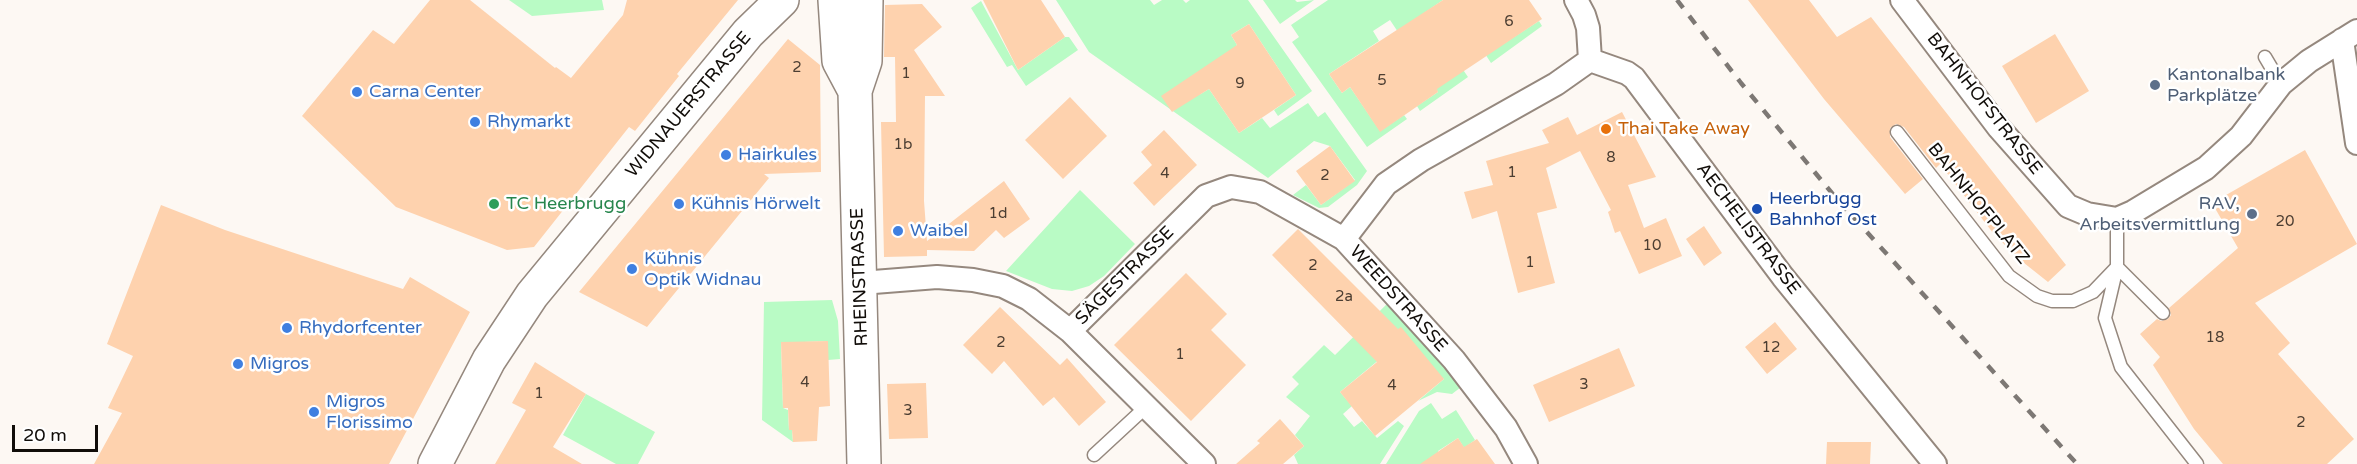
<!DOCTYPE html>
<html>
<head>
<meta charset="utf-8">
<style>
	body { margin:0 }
	#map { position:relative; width:2357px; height:464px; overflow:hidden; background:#fdf8f3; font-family:"Varela Round",sans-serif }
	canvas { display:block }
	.scale { position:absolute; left:12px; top:425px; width:86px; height:27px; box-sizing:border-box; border:3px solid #110d09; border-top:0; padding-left:8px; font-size:18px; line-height:21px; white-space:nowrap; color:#110d09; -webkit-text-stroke:4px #fff; paint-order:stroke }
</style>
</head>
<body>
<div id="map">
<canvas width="2357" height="464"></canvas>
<div class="scale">20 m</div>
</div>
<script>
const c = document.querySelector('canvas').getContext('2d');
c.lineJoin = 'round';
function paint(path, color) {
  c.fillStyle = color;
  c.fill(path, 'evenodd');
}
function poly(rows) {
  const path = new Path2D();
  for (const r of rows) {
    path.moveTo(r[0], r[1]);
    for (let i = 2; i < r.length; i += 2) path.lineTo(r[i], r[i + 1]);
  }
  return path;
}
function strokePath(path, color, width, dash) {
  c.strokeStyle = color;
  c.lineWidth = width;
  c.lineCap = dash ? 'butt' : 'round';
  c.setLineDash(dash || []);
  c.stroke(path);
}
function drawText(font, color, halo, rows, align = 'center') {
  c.font = font + ' "Varela Round",sans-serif';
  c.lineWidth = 5;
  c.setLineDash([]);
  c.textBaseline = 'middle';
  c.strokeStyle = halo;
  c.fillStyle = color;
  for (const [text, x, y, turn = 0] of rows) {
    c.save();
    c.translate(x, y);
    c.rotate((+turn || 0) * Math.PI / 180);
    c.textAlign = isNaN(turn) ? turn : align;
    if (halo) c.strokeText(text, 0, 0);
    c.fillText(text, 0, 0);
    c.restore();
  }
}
const green = poly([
	[509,0,602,0,604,10,532,16],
	[1056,0,1150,0,1154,5,1162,0,1183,0,1186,3,1190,0,1248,0,1312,91,1278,116,1274,110,1296,95,1249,24,1231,35,1237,45,1199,95,1209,89,1239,133,1262,118,1270,128,1308,103,1318,117,1325,112,1367,171,1357,185,1328,207,1319,208,1293,195,1306,185,1321,205,1355,180,1330,146,1314,141,1268,178,1089,52],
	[1263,0,1295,0,1297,2,1314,0,1280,24],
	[1328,0,1443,0,1424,13,1468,77,1420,111,1417,106,1438,92,1390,20,1373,31,1379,41,1329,74,1342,93,1350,87,1380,131,1404,115,1407,119,1367,147,1292,42,1299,37,1291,25],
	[1450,0,1503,44,1539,21,1542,26,1491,63],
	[981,1,1018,70,1065,37,1069,37,1078,50,1026,86,1012,65,1007,67,971,8],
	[1080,190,1135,244,1104,276,1089,286,1072,291,1052,289,1006,271],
	[832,300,838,321,840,359,828,360,827,341,781,343,783,408,788,410,789,430,792,430,793,442,762,420,764,302],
	[1391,300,1465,384,1452,394,1437,392,1418,401,1444,379,1392,349,1340,392,1352,406,1343,414,1354,427,1362,421,1377,438,1398,421,1404,426,1380,464,1298,464,1294,455,1304,446,1295,435,1310,416,1286,397,1299,384,1292,377,1324,345,1335,355],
	[586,394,655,432,638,464,616,464,563,435],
	[1431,403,1442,419,1456,410,1475,440,1464,448,1458,438,1438,451,1442,464,1386,464,1419,411]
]);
const building = poly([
	[430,0,470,0,555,68,556,67,571,78,623,15,627,0,738,0,677,74,679,76,635,131,629,127,534,247,507,250,396,207,302,116,373,30,394,44],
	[983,0,1041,0,1065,37,1018,70],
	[1443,0,1529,0,1542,19,1437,89,1438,92,1380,132,1350,87,1342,93,1329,74],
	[1748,0,1809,0,1837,37,1871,17,2066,265,2048,282,2019,259,1993,233,1940,164,1936,168,1904,127,1896,124,1890,128,1890,137,1923,179,1905,194,1824,99],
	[922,4,942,27,914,50,945,96,925,96,924,201,927,241,1004,181,1030,219,1004,238,996,230,974,251,927,250,927,256,884,257,881,122,896,122,895,57,884,57,885,5],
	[1249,24,1296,95,1239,133,1209,89,1172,112,1161,96,1237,45,1231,35],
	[2055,34,2089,91,2036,123,2002,66],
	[788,39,820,65,821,172,764,174,769,178,647,327,579,292],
	[1070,97,1107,136,1063,179,1025,140],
	[1622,112,1656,177,1628,185,1644,228,1666,218,1682,256,1639,274,1620,231,1615,233,1608,212,1611,210,1580,151,1546,168,1557,208,1537,213,1555,283,1518,293,1497,211,1472,219,1464,192,1493,185,1486,161,1549,143,1542,130,1568,117,1577,135],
	[1164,130,1197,165,1154,206,1133,183,1152,165,1141,152],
	[1330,146,1355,181,1321,205,1296,171],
	[2305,150,2357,244,2255,303,2290,343,2278,354,2354,439,2327,464,2223,464,2194,429,2153,365,2160,357,2140,334,2157,319,2161,321,2168,319,2171,315,2169,308,2238,248,2212,203],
	[161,205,225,230,403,289,410,277,470,312,389,464,94,464,122,413,108,408,133,356,107,344],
	[1704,226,1722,253,1704,266,1686,239],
	[1298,229,1398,329,1401,327,1444,379,1375,436,1340,392,1377,362,1272,255],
	[1186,273,1227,314,1211,330,1246,365,1191,421,1114,345],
	[1000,307,1060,365,1067,358,1106,402,1079,426,1054,397,1043,406,1004,361,992,374,963,345],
	[1775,322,1797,349,1767,374,1745,347],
	[828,341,830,406,819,407,817,441,793,442,792,430,789,430,788,408,783,408,781,342],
	[1619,348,1635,386,1549,422,1533,385],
	[535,362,586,394,553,447,582,464,495,464,526,410,512,403],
	[926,383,928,438,889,439,887,384],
	[1280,419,1304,446,1283,464,1236,464,1260,443,1257,441],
	[1458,438,1464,447,1477,439,1495,464,1420,464],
	[1827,442,1871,442,1870,464,1826,464]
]);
const lane = poly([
	[2265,57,2281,84],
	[1897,132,2009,276,2037,296,2052,301,2073,301,2093,292,2117,267],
	[2117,219,2117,267,2105,318,2121,367,2197,464],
	[2117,267,2163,313],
	[1094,455,1147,406]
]);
const street = poly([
	[1576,0,1584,15,1588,28,1590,60],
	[1902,0,1999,128,2068,206,2087,214,2117,219,2133,212,2206,168,2241,136,2281,84,2309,61,2357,31],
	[2342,40,2357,143],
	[1590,60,1627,73,1634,78,1783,277,1935,464],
	[1344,239,1386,184,1421,160,1556,84,1590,60],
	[861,283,937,277,973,280,1003,286,1029,299,1070,331,1206,196,1231,187,1260,192,1344,239,1454,360,1506,428,1526,464],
	[1070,331,1204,464]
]);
const secondary = poly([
	[835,0,839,61,855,91],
	[435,464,489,360,532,295,748,33,782,0],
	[864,464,855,91,865,61,866,0]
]);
const rail = poly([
	[1677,0,1741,83,1836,198,2077,464]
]);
const markers = [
	[2155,85,6,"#5c6f8a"],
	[357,92,6,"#3f7fe0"],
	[475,122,6,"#3f7fe0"],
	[1606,129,6,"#e8710a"],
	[726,155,6,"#3f7fe0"],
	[494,204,6,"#2e9e5b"],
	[679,204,6,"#3f7fe0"],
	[1757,209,6,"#1a4fb4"],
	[2252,214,6,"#5c6f8a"],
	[898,231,6,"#3f7fe0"],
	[632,269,6,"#3f7fe0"],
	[287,328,6,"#3f7fe0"],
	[238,364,6,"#3f7fe0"],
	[314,412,6,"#3f7fe0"]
];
const numberNames = [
	["6",1509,22],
	["2",797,68],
	["1",906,74],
	["5",1382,81],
	["9",1240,84],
	["1b",903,145],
	["8",1611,158],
	["1",1512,173],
	["4",1165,174],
	["2",1325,176],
	["1d",998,214],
	["20",2285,222],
	["10",1652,246],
	["1",1530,263],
	["2",1313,266],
	["2a",1344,297],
	["18",2215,338],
	["2",1001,343],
	["12",1771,348],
	["1",1180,355],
	["4",805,383],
	["3",1584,385],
	["4",1392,386],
	["1",539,394],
	["3",908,411],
	["2",2301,423]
];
const serviceNames = [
	["Kantonalbank",2167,75],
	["Parkplätze",2167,96],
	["RAV,",2240,204,"right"],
	["Arbeitsvermittlung",2240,225,"right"]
];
const shopNames = [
	["Carna Center",369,92],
	["Rhymarkt",487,122],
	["Hairkules",738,155],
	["Kühnis Hörwelt",691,204],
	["Waibel",910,231],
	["Kühnis",644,259],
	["Optik Widnau",644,280],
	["Rhydorfcenter",299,328],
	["Migros",250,364],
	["Migros",326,402],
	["Florissimo",326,423]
];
const streetNames = [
	["BAHNHOFSTRASSE",1984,104,52],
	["WIDNAUERSTRASSE",689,105,-50],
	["BAHNHOFPLATZ",1978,204,51],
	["AECHELISTRASSE",1748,229,53],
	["SÄGESTRASSE",1125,276,-45],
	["RHEINSTRASSE",860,277,-92],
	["WEEDSTRASSE",1398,299,48]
];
const foodNames = [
	["Thai Take Away",1618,129]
];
const transitNames = [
	["Heerbrugg",1769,199],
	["Bahnhof Ost",1769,220]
];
const leisureNames = [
	["TC Heerbrugg",506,204]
];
paint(green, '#b9fbc5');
paint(building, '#fed2ae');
strokePath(lane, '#95887e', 15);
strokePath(street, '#95887e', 26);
strokePath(secondary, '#95887e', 36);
strokePath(lane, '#fff', 12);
strokePath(street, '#fff', 22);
strokePath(secondary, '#fff', 33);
strokePath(rail, '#7d7874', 4.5, [10, 10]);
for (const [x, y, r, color] of markers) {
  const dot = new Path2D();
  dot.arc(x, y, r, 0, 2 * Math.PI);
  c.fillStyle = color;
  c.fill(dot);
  strokePath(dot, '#fff', 2);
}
drawText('15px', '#4c3e32', null, numberNames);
drawText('18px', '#4e5e75', '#fff', serviceNames, 'left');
drawText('18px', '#366cbe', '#fff', shopNames, 'left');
drawText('18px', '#110d09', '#fff', streetNames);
drawText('18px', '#c56008', '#fff', foodNames, 'left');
drawText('18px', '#164399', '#fff', transitNames, 'left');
drawText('18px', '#27864d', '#fff', leisureNames, 'left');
</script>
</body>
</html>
